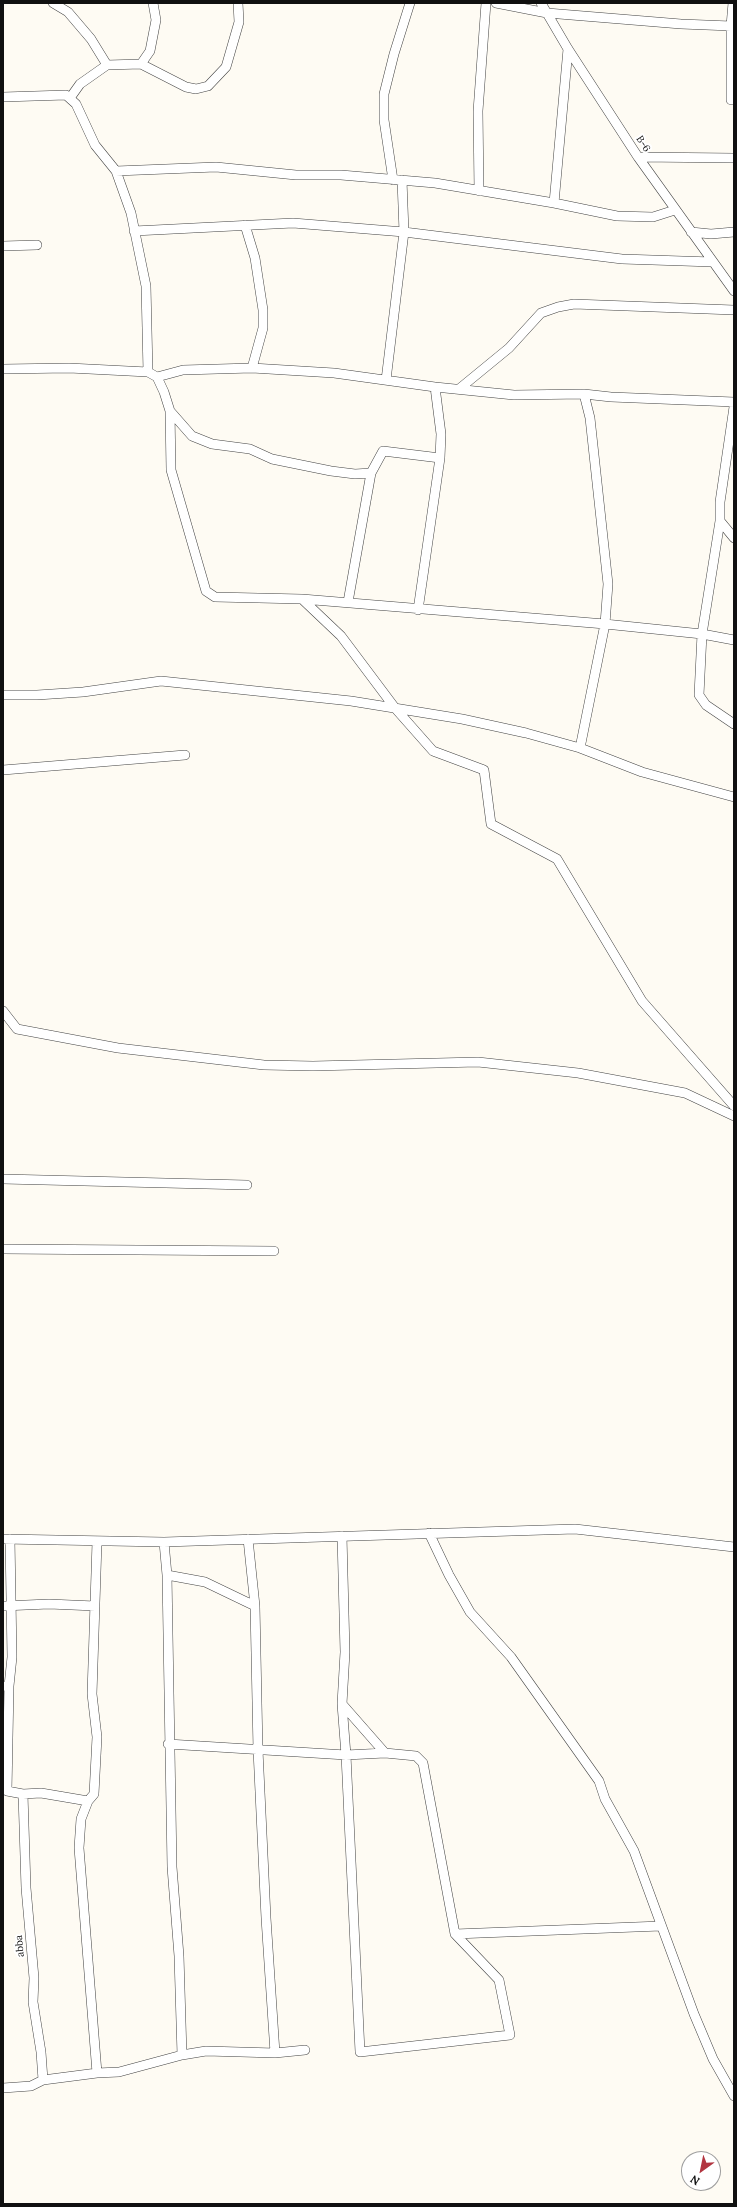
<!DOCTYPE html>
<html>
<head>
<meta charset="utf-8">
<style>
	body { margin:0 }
	#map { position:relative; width:737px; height:2207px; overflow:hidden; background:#fefbf3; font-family:Lora,serif }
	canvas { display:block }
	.frame { position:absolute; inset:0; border:4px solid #101010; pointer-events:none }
	.north { position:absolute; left:681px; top:2151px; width:40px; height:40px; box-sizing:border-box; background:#fff; border:1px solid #9f9f9f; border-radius:50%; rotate:213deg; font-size:11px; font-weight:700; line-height:16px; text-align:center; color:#101010 }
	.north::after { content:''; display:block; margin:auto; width:14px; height:18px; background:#b23540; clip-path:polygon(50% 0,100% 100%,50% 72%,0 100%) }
</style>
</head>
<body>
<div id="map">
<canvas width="737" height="2207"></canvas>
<div class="frame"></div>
<div class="north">N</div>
</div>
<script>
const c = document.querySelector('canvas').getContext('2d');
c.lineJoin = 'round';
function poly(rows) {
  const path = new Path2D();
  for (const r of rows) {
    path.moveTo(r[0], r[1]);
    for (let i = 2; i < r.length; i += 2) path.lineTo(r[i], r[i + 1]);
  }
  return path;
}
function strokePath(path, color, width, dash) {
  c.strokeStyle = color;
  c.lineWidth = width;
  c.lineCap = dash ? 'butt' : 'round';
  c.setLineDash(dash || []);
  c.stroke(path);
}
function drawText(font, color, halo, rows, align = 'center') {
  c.font = font + ' Lora,serif';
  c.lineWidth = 4;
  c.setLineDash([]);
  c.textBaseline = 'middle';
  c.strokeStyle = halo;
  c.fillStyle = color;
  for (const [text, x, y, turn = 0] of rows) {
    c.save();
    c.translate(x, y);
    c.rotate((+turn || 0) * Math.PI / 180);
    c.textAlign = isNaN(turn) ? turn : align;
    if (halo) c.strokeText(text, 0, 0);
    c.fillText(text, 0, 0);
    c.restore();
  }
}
const street = poly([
	[53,3,68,12,91,39,107,65],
	[496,3,547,13,681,24,731,26],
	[541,3,568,49,638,157,734,291],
	[141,64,150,51,156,20,153,3],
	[3,97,66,95,76,104,95,145,116,171,131,213,146,286,148,372],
	[70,98,80,84,107,65,141,64,186,87,196,89,208,86,226,67,239,22,238,3],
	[731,100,731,26,733,3],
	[638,157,734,158],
	[116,171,216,167,296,175,341,175,435,183,554,203,617,216,653,217,675,210],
	[393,180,384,120,384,94,394,54,410,3],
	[479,191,478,111,486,3],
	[554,203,568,49],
	[245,225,255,258,263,310,263,328,252,368],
	[134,231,293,223,404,232,622,259,713,262],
	[691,232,711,234,734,232],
	[3,246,37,245],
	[3,369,69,368,148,372,157,377,164,392,170,411,171,470,206,591,215,597,302,599,341,636,395,708,433,751,484,770,491,824,557,859,642,1001,734,1106],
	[157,377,183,370,252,368,334,373,435,387,441,434,440,458,418,610],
	[386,380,404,232,402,180],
	[435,387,514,395,584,394,611,397,734,402],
	[459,389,509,348,541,313,558,307,574,304,734,310],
	[734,407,720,502,720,521,734,538],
	[170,411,192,436,212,444,250,449,272,459,331,471,355,474,371,473,383,451,440,458],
	[720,521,702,634,699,695,706,705,734,724],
	[302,599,605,624,702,634,734,640],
	[348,602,371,473],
	[3,695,37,695,83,692,161,681,351,701,462,719,526,733,580,748,642,772,734,797],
	[580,748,605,624,608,584,590,418,584,394],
	[3,770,185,755],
	[3,1011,17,1029,118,1048,264,1065,313,1066,478,1062,578,1073,685,1093,734,1116],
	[3,1179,247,1185],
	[3,1249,274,1251],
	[429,1533,449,1575,470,1612,511,1657,599,1781,605,1799,634,1851,694,2014,713,2059,734,2096],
	[3,1539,164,1542,575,1529,734,1547],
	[248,1539,255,1606],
	[97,1542,92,1694,97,1737,94,1794,88,1801,81,1819,79,1848,97,2073],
	[164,1542,167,1575,172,1867,179,1956,182,2055],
	[167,1575,205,1582,255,1606,258,1750,266,1918,275,2053],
	[3,1606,49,1604,95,1606],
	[4,1686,9,1686,12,1657,10,1539],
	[9,1686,7,1791,23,1794,41,1793,88,1801],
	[342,1704,385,1753],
	[168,1744,346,1755,360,2052,510,2035,499,1980,455,1934,423,1763,416,1756,385,1753,346,1755,342,1704,345,1652,342,1536],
	[23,1794,26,1888,34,1978,33,2002,41,2052,43,2080],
	[455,1934,661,1926],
	[3,2088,31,2086,43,2080,97,2073,119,2072,182,2055,206,2051,275,2053,305,2050]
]);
const streetNames = [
	["B-6",643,144,56],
	["abba",20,1946,-95]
];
strokePath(street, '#434343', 10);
strokePath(street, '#fff', 9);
drawText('10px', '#101010', '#fff', streetNames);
</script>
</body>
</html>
